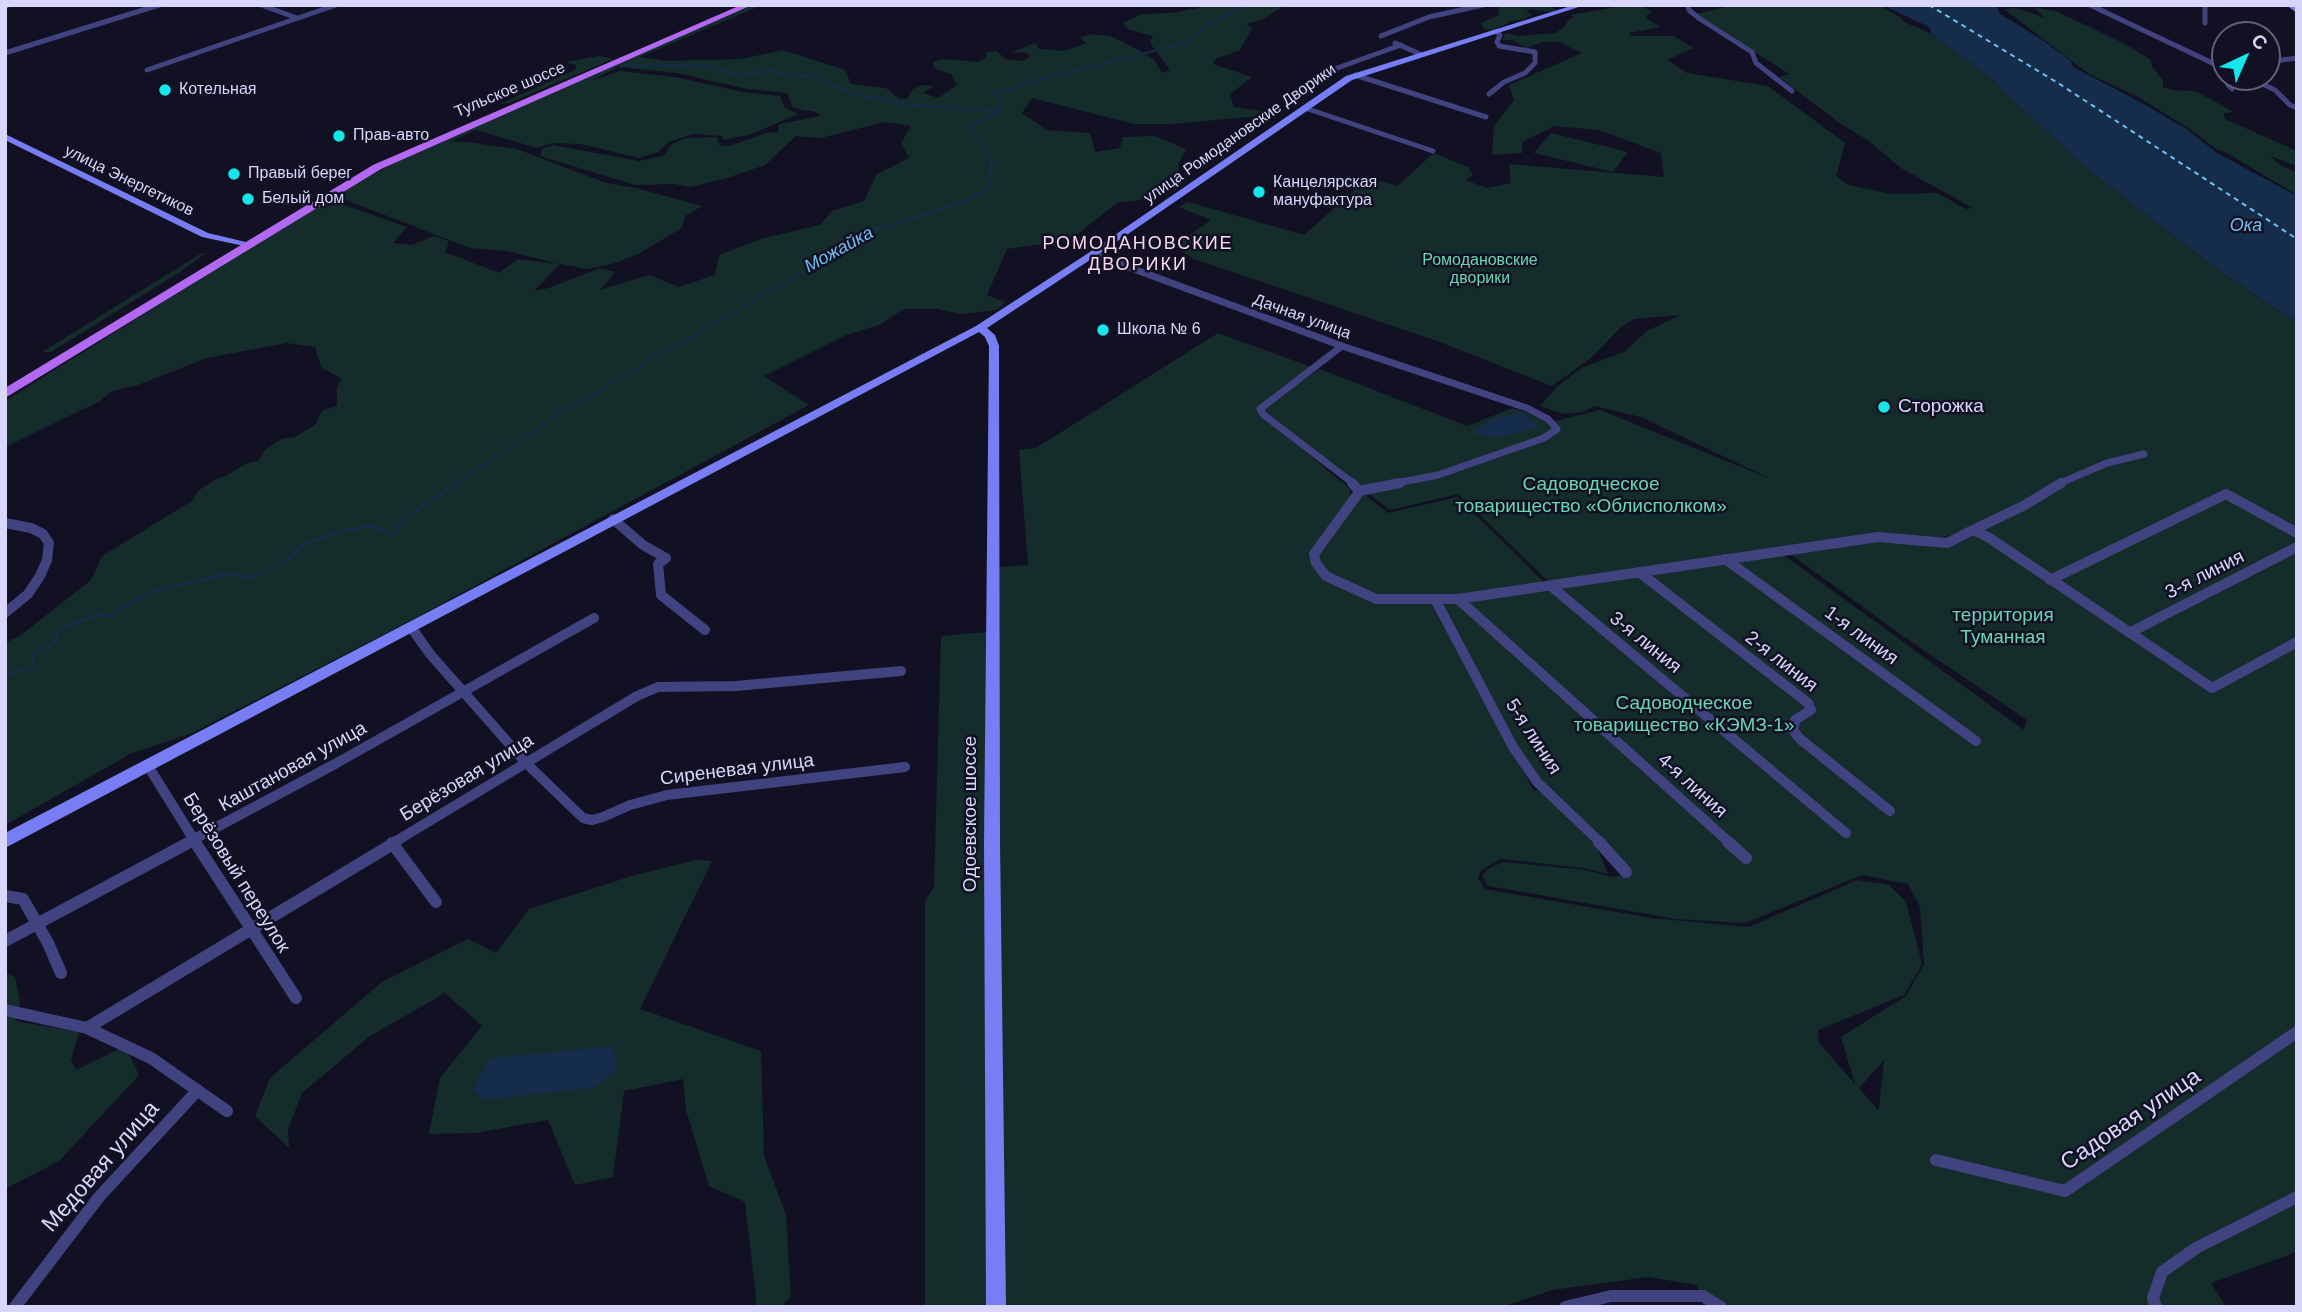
<!DOCTYPE html>
<html>
<head>
<meta charset="utf-8">
<style>
	body { margin:0 }
	#map { position:relative; width:2302px; height:1312px; overflow:hidden; background:#121124; font-family:Helvetica,sans-serif }
	canvas { display:block }
	.frame { position:absolute; inset:0; border:7px solid #d8d7fb; pointer-events:none }
	.north { position:absolute; left:2211px; top:21px; width:70px; height:70px; box-sizing:border-box; background:#121124; border:2px solid #61607a; border-radius:50%; rotate:44deg; font-size:19px; font-weight:700; line-height:28px; text-align:center; color:#d8d7fb }
	.north::after { content:''; display:block; margin:auto; width:24px; height:32px; background:#15e6ea; clip-path:polygon(50% 0,100% 100%,50% 72%,0 100%) }
</style>
</head>
<body>
<div id="map">
<canvas width="2302" height="1312"></canvas>
<div class="frame"></div>
<div class="north">С</div>
</div>
<script>
const c = document.querySelector('canvas').getContext('2d');
c.lineJoin = 'round';
function paint(path, color) {
  c.fillStyle = color;
  c.fill(path, 'evenodd');
}
function poly(rows) {
  const path = new Path2D();
  for (const r of rows) {
    path.moveTo(r[0], r[1]);
    for (let i = 2; i < r.length; i += 2) path.lineTo(r[i], r[i + 1]);
  }
  return path;
}
function strokePath(path, color, width, dash) {
  c.strokeStyle = color;
  c.lineWidth = width;
  c.lineCap = dash ? 'butt' : 'round';
  c.setLineDash(dash || []);
  c.stroke(path);
}
function drawText(font, color, halo, rows, align = 'center') {
  c.font = font + ' Helvetica,sans-serif';
  c.lineWidth = 5;
  c.setLineDash([]);
  c.textBaseline = 'middle';
  c.strokeStyle = halo;
  c.fillStyle = color;
  for (const [text, x, y, turn = 0] of rows) {
    c.save();
    c.translate(x, y);
    c.rotate((+turn || 0) * Math.PI / 180);
    c.textAlign = isNaN(turn) ? turn : align;
    if (halo) c.strokeText(text, 0, 0);
    c.fillText(text, 0, 0);
    c.restore();
  }
}
const green = poly([
	[753,5,762,5,640,57,665,61,741,59,783,50,845,70,851,84,886,88,899,99,907,99,913,89,923,85,933,86,923,93,938,98,957,85,952,75,934,68,933,62,941,59,978,62,986,57,987,52,997,51,1005,59,1021,61,1030,57,1028,53,1012,52,1035,43,1039,49,1065,51,1086,43,1080,38,1092,34,1113,37,1135,48,1154,60,1162,73,1170,70,1150,43,1153,36,1128,29,1123,23,1142,14,1172,13,1214,5,1285,5,1264,19,1246,24,1252,28,1240,50,1216,59,1213,64,1252,77,1230,94,1234,107,1261,111,1258,116,1173,124,1134,124,1032,98,1022,113,1047,130,1090,133,1095,152,1120,148,1123,137,1155,136,1186,149,1178,165,1181,180,1151,191,1149,199,1117,203,1070,240,1007,249,987,295,1005,302,997,310,961,314,937,309,904,309,879,325,846,335,764,376,809,405,419,616,190,734,132,753,5,825,5,643,21,635,91,580,102,556,192,501,198,491,216,479,226,476,245,464,258,461,265,450,281,439,295,437,315,425,322,411,337,406,337,387,342,379,321,367,315,347,287,343,207,358,135,386,112,391,100,401,5,447,5,401,320,204,330,200,407,227,393,243,412,245,434,236,449,241,445,252,499,273,518,259,558,264,507,251,470,248,333,195,423,148],
	[618,67,678,73,746,89,787,93,793,108,816,112,821,116,779,124,778,133,769,132,729,146,719,145,717,137,686,138,672,144,663,156,639,161,553,145,542,149,540,156,635,185,674,184,690,187,727,178,765,165,796,136,821,138,885,122,911,126,901,143,909,158,877,174,864,201,832,211,820,225,764,238,719,255,715,275,679,287,649,275,600,290,615,272,600,268,549,288,534,291,560,264,587,269,612,264,638,254,682,228,685,216,702,206,636,188,606,183,517,149,467,142,450,142,476,130,537,148,552,143,581,144,639,158,658,152,669,142,693,134,722,136,723,140,749,135,798,114,785,108,780,96,743,92,675,77,620,71,590,81],
	[1498,5,1544,5,1557,10,1552,12,1531,9,1526,11,1532,15,1524,19,1511,21,1493,31,1483,28,1481,23,1499,15],
	[1628,5,1638,5,1652,11,1645,18,1661,27,1629,33,1631,36,1674,36,1693,48,1667,60,1687,73,1768,86,1845,143,1836,176,1848,185,1892,194,1937,193,1966,209,1973,208,1901,168,1869,141,1838,122,1779,77,1789,74,1696,14,1734,5,1879,5,1901,18,1904,22,1932,34,1995,81,2004,92,2090,171,2221,272,2297,323,2297,1252,2211,1283,2226,1307,1704,1307,1697,1285,1648,1277,1552,1290,1502,1307,925,1307,925,901,934,887,941,636,999,631,999,567,1028,565,1019,450,1036,448,1218,333,1314,368,1255,409,1350,489,1350,496,1312,555,1314,568,1327,579,1380,603,1433,603,1534,791,1541,789,1594,840,1608,874,1584,868,1501,859,1481,870,1478,878,1485,889,1651,918,1749,927,1857,880,1889,885,1906,902,1922,964,1904,995,1818,1030,1819,1043,1855,1084,1841,1037,1906,996,1924,964,1920,907,1908,884,1862,875,1745,923,1676,919,1488,886,1482,876,1489,868,1504,862,1586,870,1612,877,1632,873,1620,857,1539,780,1517,750,1439,603,1778,551,2024,730,2027,720,1900,634,1785,550,1875,538,1948,546,1976,535,1983,536,2203,685,2206,684,1978,527,1936,539,1871,536,1552,585,1458,494,1390,510,1263,411,1265,406,1320,369,1467,426,1513,408,1540,416,1548,423,1600,410,1771,479,1641,417,1594,406,1583,412,1563,414,1540,406,1557,387,1581,368,1624,352,1647,331,1680,315,1634,319,1620,328,1591,358,1552,386,1437,341,1194,259,1174,246,1211,220,1179,207,1188,202,1304,235,1358,187,1356,186,1368,178,1397,186,1434,153,1468,167,1473,175,1465,180,1487,188,1511,183,1509,164,1664,177,1661,153,1599,130,1554,126,1522,142,1522,153,1492,155,1494,126,1514,100,1509,85,1582,53,1559,42,1542,42,1526,48,1513,40,1502,40,1506,33,1518,36,1556,33,1566,25,1568,20,1575,17,1570,15],
	[1884,1060,1879,1109,1878,1110,1859,1088],
	[2034,7,2056,11,2125,44,2151,60,2152,67,2163,80,2163,87,2172,90,2195,91,2234,112,2224,113,2225,119,2297,151,2297,166,2270,156,2281,166,2297,172,2297,195,2227,153,2216,149,2191,130,2138,97,2089,74,2004,9,2016,8,2045,18],
	[599,56,613,59,509,103,500,104,575,70,576,65,565,62],
	[1551,133,1628,152,1613,172,1534,153],
	[202,253,206,253,180,272,51,352,42,352],
	[1363,493,1388,513,1458,497,1548,586,1453,598,1373,595,1320,570,1317,551],
	[696,860,712,861,640,1009,761,1051,764,1156,786,1215,791,1297,780,1307,757,1307,745,1202,709,1186,686,1110,683,1079,624,1091,613,1177,575,1185,548,1120,476,1133,429,1134,440,1078,482,1026,445,993,370,1036,302,1093,288,1129,289,1148,255,1116,270,1078,382,982,468,939,496,953,529,909,632,876],
	[5,973,15,977,20,1003,16,1021,79,1032,71,1060,76,1070,125,1046,139,1075,59,1161,5,1189]
]);
const water = poly([
	[1883,5,1997,7,2000,14,2041,39,2071,61,2073,67,2142,103,2188,130,2217,153,2297,196,2297,323,2221,272,2090,171,2004,92,1995,81,1932,34,1929,27],
	[1523,413,1539,427,1502,437,1481,436,1473,432,1494,418],
	[612,1046,618,1068,596,1087,484,1100,473,1089,490,1058]
]);
const streamFar1 = poly([
	[625,65,708,66,737,75,771,71,793,77,816,75,827,83,857,95,913,105,998,111],
	[1001,111,996,94,1032,81,1182,44,1212,23,1246,5],
	[455,484,560,413,813,266,864,233,952,206,988,189,992,161,968,127,1001,111]
]);
const stream = poly([
	[5,674,32,668,33,654,55,643,58,630,98,614,108,617,154,591,232,573,250,578,295,555,298,547,339,531,373,526,392,534,404,519,457,483]
]);
const ferry = poly([
	[1929,5,2058,83,2297,239]
]);
const streetFar3 = poly([
	[261,5,297,18],
	[1688,5,1689,10,1700,19,1752,52,1756,63,1792,91],
	[2090,5,2225,69],
	[2205,5,2205,23],
	[1381,36,1429,17,1483,5],
	[1395,43,1420,54],
	[5,53,159,5],
	[2267,62,2297,58],
	[147,70,336,5],
	[1318,75,1401,45],
	[1355,75,1486,117],
	[2228,77,2228,85,2232,89],
	[2248,77,2275,90,2290,105,2297,108],
	[1489,94,1504,82,1525,73,1535,63,1535,52,1499,46,1497,42,1500,35,1497,32],
	[1305,108,1433,151]
]);
const streetFar2 = poly([
	[1093,254,1342,346,1527,408,1548,419,1557,429,1544,438,1438,475,1391,484],
	[1342,346,1260,409,1264,415,1354,484],
	[2058,484,2107,463,2144,454]
]);
const streetFar1 = poly([
	[1352,483,1359,491,1357,495,1314,554,1316,563,1326,576,1376,599,1458,599,1878,537,1947,543,1973,530,1988,537,2212,688,2297,642],
	[1359,491,1400,483],
	[613,519,643,545,666,558,658,564,661,595,705,630],
	[5,523,31,528,43,534,49,543,47,560,40,576,28,594,5,613],
	[1973,530,2025,505,2061,483],
	[1725,559,1976,741],
	[1639,572,1808,703,1811,710,1795,720,1793,730,1800,739,1890,811],
	[2050,580,2226,494,2297,533],
	[1552,587,1846,833],
	[1458,599,1730,843],
	[1436,601,1513,747,1537,782,1601,843],
	[411,627,430,654,527,764,583,818,592,820,603,817,630,805,667,795,905,767],
	[2129,633,2297,547],
	[148,766,196,843],
	[187,843,335,764,594,618],
	[393,843,637,696,658,687,736,686,901,671]
]);
const street = poly([
	[195,842,296,998],
	[1599,842,1626,872],
	[1728,842,1746,858],
	[392,843,436,902],
	[5,896,23,899,48,943,61,973],
	[5,941,190,842],
	[5,1010,87,1028,151,1058,227,1111],
	[87,1028,396,842],
	[1936,1160,2065,1191,2297,1032],
	[15,1307,99,1197,197,1091],
	[1565,1307,1611,1296,1703,1296,1721,1307],
	[2156,1307,2153,1298,2162,1272,2196,1248,2297,1197]
]);
const secondary = poly([
	[5,5,13,5,5,9,5,5],
	[1574,5,1585,5,1352,80,1096,256,987,328,995,335,999,346,1000,842,1006,1307,986,1307,984,842,989,346,985,337,979,332,5,848,5,833,976,326,1090,252,1346,76,1574,5],
	[2286,5,2294,5,2297,7,2297,13,2286,5],
	[5,134,208,233,254,244,249,247,202,237,5,140,5,134]
]);
const primary = poly([
	[741,5,752,5,381,169,5,398,5,388,373,165,741,5]
]);
const markers = [
	[165,90,7,"#15e6ea"],
	[339,136,7,"#15e6ea"],
	[234,174,7,"#15e6ea"],
	[1259,192,7,"#15e6ea"],
	[248,199,7,"#15e6ea"],
	[1103,330,7,"#15e6ea"],
	[1884,407,7,"#15e6ea"]
];
const farPoinames = [
	["Котельная",179,90],
	["Прав-авто",353,136],
	["Правый берег",248,174],
	["Канцелярская",1273,183],
	["мануфактура",1273,201],
	["Белый дом",262,199],
	["Школа № 6",1117,330]
];
const farStreetnames = [
	["Тульское шоссе",510,90,-23],
	["улица Ромодановские Дворики",1240,134,-35],
	["улица Энергетиков",129,181,26],
	["Дачная улица",1302,317,20]
];
const farParknames = [
	["Ромодановские",1480,261],
	["дворики",1480,279]
];
const farWaternames = [
	["Ока",2246,226],
	["Можайка",839,250,-29]
];
const farNeighbourhoodnames = [
	["РОМОДАНОВСКИЕ",1138,244],
	["ДВОРИКИ",1138,265]
];
const poiNames = [
	["Сторожка",1898,407]
];
const parkNames = [
	["Садоводческое",1591,485],
	["товарищество «Облисполком»",1591,507],
	["территория",2003,616],
	["Туманная",2003,638],
	["Садоводческое",1684,704],
	["товарищество «КЭМЗ-1»",1684,726]
];
const streetNames = [
	["3-я линия",2205,575,-27],
	["1-я линия",1861,636,36],
	["3-я линия",1645,643,39],
	["2-я линия",1781,662,38],
	["5-я линия",1533,737,57],
	["Каштановая улица",293,767,-29],
	["Сиреневая улица",737,770,-7],
	["Берёзовая улица",467,778,-31],
	["4-я линия",1692,786,42],
	["Одоевское шоссе",971,814,-90],
	["Берёзовый переулок",236,873,58]
];
const nearStreetnames = [
	["Садовая улица",2131,1120,-34],
	["Медовая улица",101,1167,-49]
];
paint(green, '#142d2a');
paint(water, '#152d4a');
strokePath(streamFar1, '#152d4a', 2);
strokePath(stream, '#152d4a', 2.5);
strokePath(ferry, '#6ec0f2', 2, [5, 4.5]);
strokePath(streetFar3, '#40437f', 5);
strokePath(streetFar2, '#40437f', 7);
strokePath(streetFar1, '#40437f', 10);
strokePath(street, '#40437f', 12);
paint(secondary, '#777ef3');
paint(primary, '#b368f2');
for (const [x, y, r, color] of markers) {
  const dot = new Path2D();
  dot.arc(x, y, r, 0, 2 * Math.PI);
  c.fillStyle = color;
  c.fill(dot);
  strokePath(dot, '#121124', 2.5);
}
drawText('16px', '#d8d7fb', '#121124', farPoinames, 'left');
drawText('16px', '#d8d7fb', '#121124', farStreetnames);
drawText('16px', '#69d5b1', '#121124', farParknames);
drawText('italic 18px', '#6ec0f2', '#121124', farWaternames);
c.letterSpacing = '2px';
drawText('18px', '#fcd9f2', '#121124', farNeighbourhoodnames);
c.letterSpacing = '0px';
drawText('19px', '#d8d7fb', '#121124', poiNames, 'left');
drawText('19px', '#69d5b1', '#121124', parkNames);
drawText('19px', '#d8d7fb', '#121124', streetNames);
drawText('23px', '#d8d7fb', '#121124', nearStreetnames);
</script>
</body>
</html>
